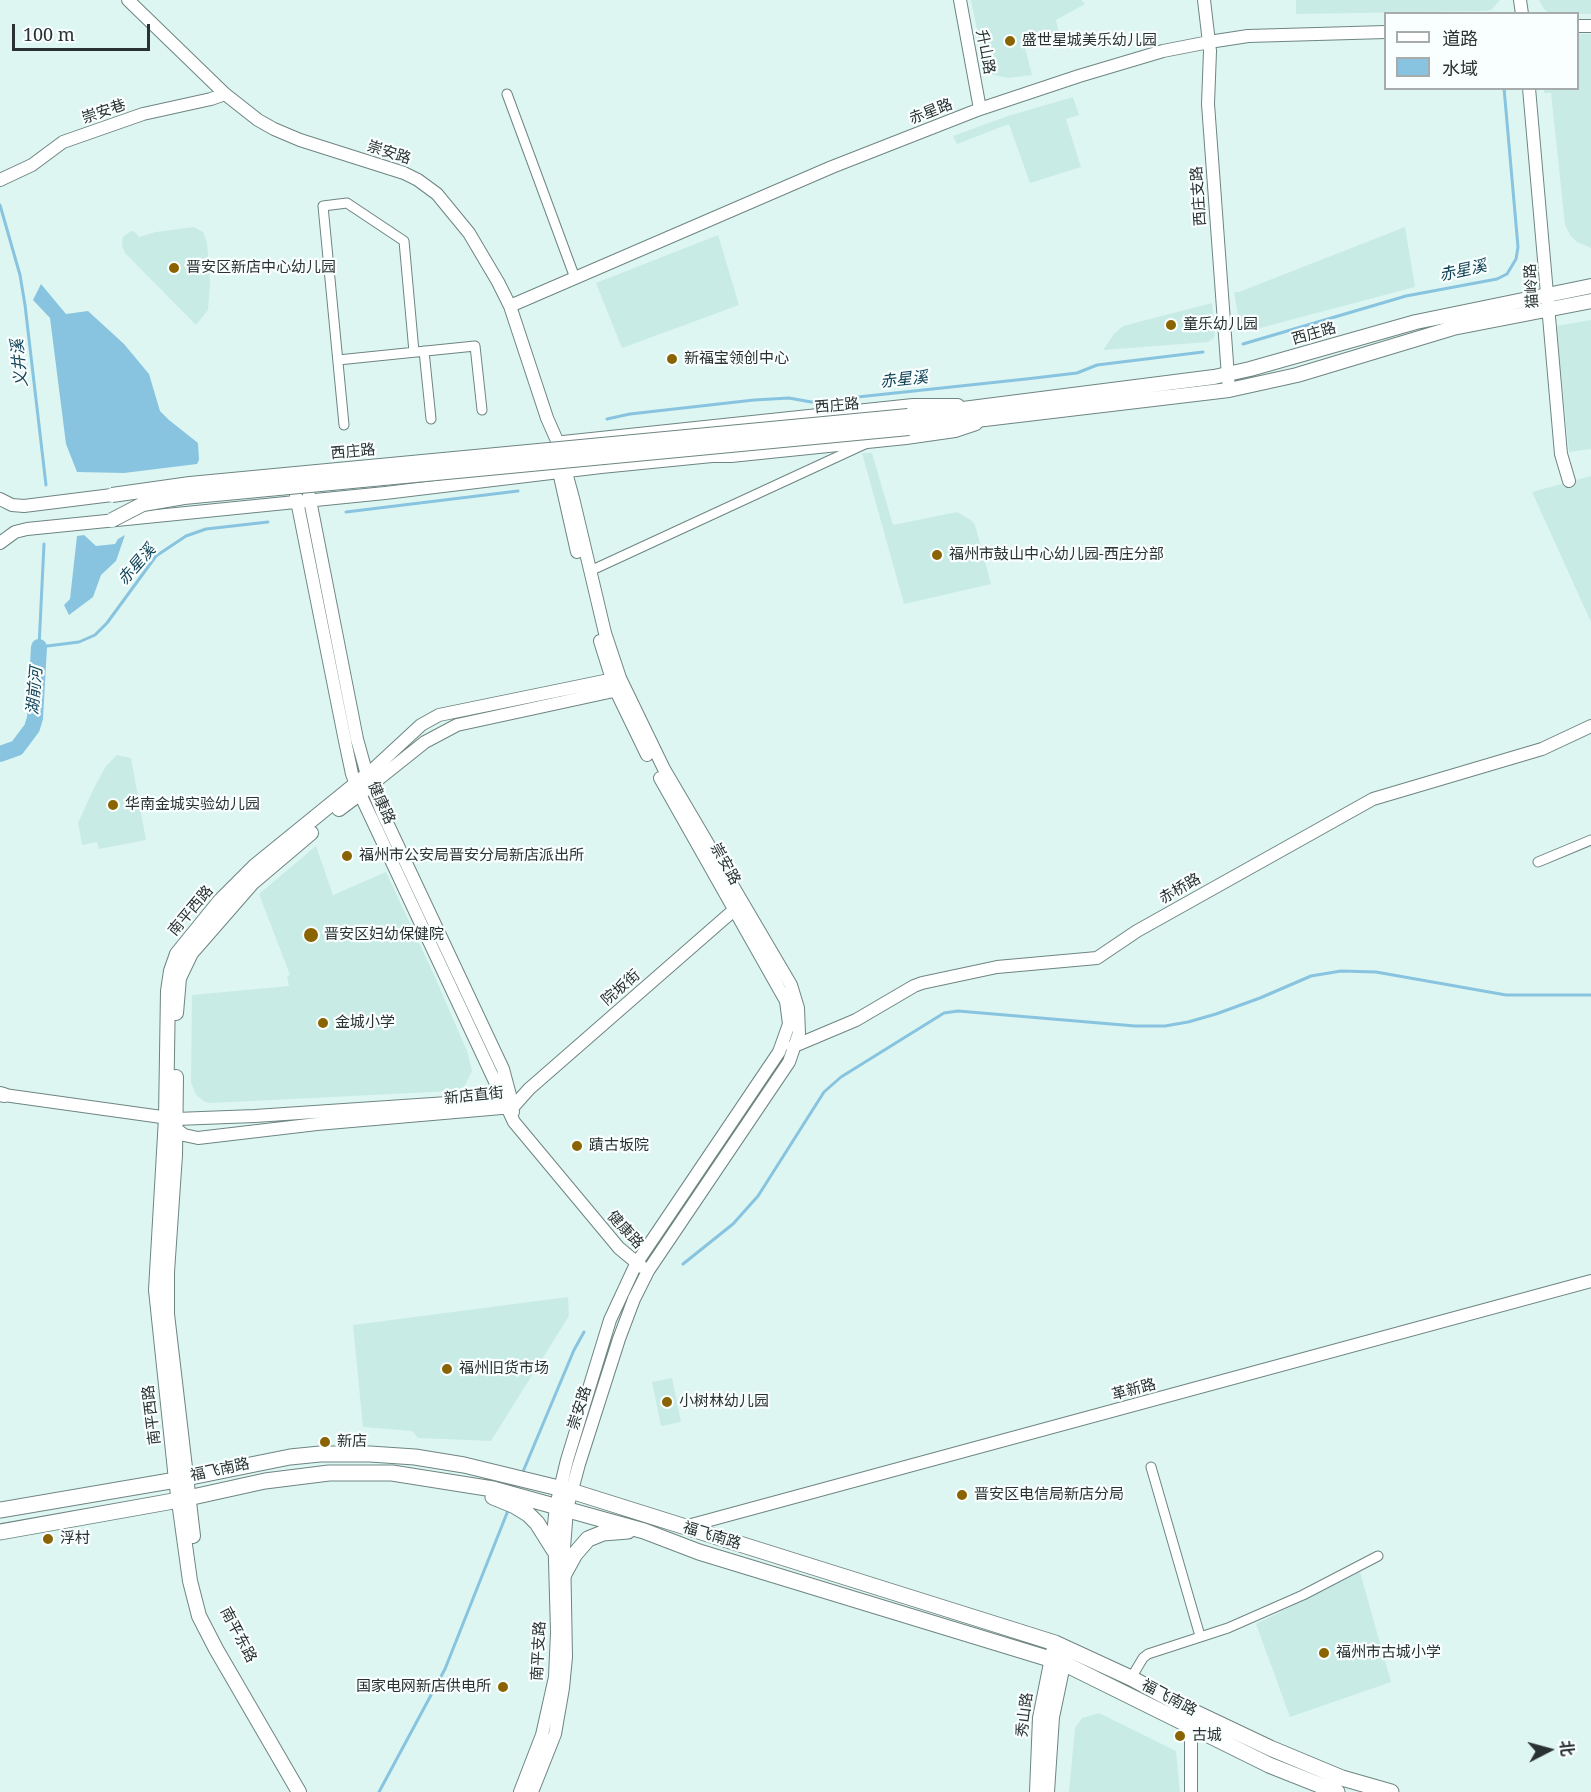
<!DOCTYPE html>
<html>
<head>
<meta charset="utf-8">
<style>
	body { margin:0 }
	#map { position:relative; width:1591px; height:1792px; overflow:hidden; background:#ddf6f2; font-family:"Noto Serif","Noto Sans SC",serif }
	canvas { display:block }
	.legend { position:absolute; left:1384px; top:12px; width:195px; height:78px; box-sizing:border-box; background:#f9fefe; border:2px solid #a6acac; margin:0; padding:8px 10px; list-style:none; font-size:18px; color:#293231 }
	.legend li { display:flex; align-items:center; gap:12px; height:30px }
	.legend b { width:30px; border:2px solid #a6acac }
	.north { position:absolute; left:1519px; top:1720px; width:60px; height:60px; -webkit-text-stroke:4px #f9fefe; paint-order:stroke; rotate:84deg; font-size:16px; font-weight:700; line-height:24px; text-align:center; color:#293231 }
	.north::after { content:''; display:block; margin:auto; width:21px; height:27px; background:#293231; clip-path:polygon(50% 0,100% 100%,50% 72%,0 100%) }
	.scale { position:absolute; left:12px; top:24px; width:138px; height:27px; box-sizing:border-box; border:3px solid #293231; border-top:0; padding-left:8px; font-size:18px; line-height:21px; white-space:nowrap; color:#293231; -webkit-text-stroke:4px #f9fefe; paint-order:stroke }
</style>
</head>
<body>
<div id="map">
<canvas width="1591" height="1792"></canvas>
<ul class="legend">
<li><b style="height:8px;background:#fff"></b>道路</li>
<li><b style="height:16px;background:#88c4df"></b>水域</li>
</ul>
<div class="north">北</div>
<div class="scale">100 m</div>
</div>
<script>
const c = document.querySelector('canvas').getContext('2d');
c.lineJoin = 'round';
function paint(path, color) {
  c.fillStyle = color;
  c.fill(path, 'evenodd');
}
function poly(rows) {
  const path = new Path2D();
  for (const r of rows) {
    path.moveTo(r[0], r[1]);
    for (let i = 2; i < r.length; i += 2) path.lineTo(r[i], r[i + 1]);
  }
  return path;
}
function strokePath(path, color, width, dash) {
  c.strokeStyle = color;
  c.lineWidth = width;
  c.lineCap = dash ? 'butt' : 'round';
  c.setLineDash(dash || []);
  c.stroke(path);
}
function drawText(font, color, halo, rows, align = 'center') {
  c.font = font + ' "Noto Serif","Noto Sans SC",serif';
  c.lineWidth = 4.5;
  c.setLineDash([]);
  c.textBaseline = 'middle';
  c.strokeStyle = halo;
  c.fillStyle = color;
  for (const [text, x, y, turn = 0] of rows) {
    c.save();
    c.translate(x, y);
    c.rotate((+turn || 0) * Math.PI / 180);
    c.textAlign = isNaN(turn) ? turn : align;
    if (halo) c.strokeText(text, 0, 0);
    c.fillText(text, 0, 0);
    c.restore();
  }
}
const built = poly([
	[971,0,1081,0,1085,4,1056,20,1059,33,1025,48,1032,75,1008,78,990,74,988,70,981,49],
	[1296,0,1500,0,1491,10,1485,11,1296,14],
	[1539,0,1591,0,1591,14,1549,13,1544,9],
	[1578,34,1591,34,1591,248,1577,242,1570,235,1565,225,1551,93,1544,93,1544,89,1578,88],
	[1073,97,1079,115,1066,119,1081,167,1030,183,1009,124,957,144,953,136,1008,116],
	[194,227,203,232,207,242,210,282,208,310,196,325,125,253,122,246,123,237,131,231,135,232,139,237,156,232],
	[1405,227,1415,287,1241,333,1234,292,1239,292],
	[718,235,739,305,622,348,596,283],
	[1212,303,1215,335,1214,338,1208,342,1103,350,1114,334,1123,326],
	[1591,320,1591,449,1569,452,1556,326],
	[862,453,872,453,893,525,957,512,972,521,975,525,991,584,904,604],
	[1591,476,1591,622,1532,492],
	[117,755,131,758,146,840,99,849,97,842,82,845,78,823,94,788,106,766],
	[316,846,333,895,386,872,434,975,467,1051,472,1071,464,1087,453,1091,211,1103,205,1102,196,1095,191,1082,192,995,289,986,287,976,290,975,259,894],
	[568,1297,569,1316,491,1441,418,1438,412,1431,363,1427,353,1325],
	[672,1378,681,1422,661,1426,652,1382],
	[1360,1572,1391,1682,1290,1717,1256,1624],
	[1099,1713,1176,1751,1180,1792,1069,1792,1075,1728,1082,1718]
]);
const water = poly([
	[41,284,66,314,88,311,124,344,149,374,160,411,169,420,198,443,199,460,197,464,124,473,77,472,66,444,50,318,33,300],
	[84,535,96,546,115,544,118,539,125,535,116,561,101,575,93,597,69,615,64,605,70,599,77,536]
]);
const stream = poly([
	[0,205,20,275,25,305,46,485],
	[1243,344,1406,296,1497,279,1507,274,1516,259,1518,247,1504,88],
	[607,419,630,414,754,400,789,398,811,402,1026,379,1077,373,1097,365,1203,352],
	[346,512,518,491],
	[44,544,39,647,79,642,95,635,107,623,156,556,186,536,206,529,268,522],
	[683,1264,733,1224,758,1196,824,1092,841,1077,944,1013,958,1011,1135,1026,1165,1026,1188,1022,1216,1014,1260,998,1311,976,1341,971,1376,972,1506,995,1591,995],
	[522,1474,574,1350,584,1332],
	[379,1792,445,1669,509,1508]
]);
const river = poly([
	[0,754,17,748,32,728,35,718,39,647]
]);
const minor = poly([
	[507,94,575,278],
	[424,351,431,419],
	[338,360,475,346,482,410],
	[344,425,323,206,347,203,404,241,414,352],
	[590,571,865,444],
	[1538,862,1591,840],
	[1151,1467,1200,1636],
	[1131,1678,1143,1658,1148,1654,1228,1628,1303,1595,1378,1556]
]);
const tertiary = poly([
	[128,0,225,94,258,120,274,129,300,140,404,173,418,180,437,194,469,233,498,282,510,306,547,418,558,443,573,498,605,633,620,678,664,769,791,985,798,1008,799,1033,789,1062,648,1271,634,1299,619,1339,579,1464,567,1509,564,1548,566,1657,563,1688,555,1734,532,1792],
	[960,0,980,109],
	[1204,0,1210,51,1208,104,1229,390],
	[1520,0,1522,14],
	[1578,26,1591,26],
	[1529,88,1561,454,1569,481],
	[0,180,32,165,63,142,143,114,211,99,225,94],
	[510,306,832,167,980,109,1079,76,1163,51,1209,42,1248,36,1386,32],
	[563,442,913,405,958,405],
	[559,472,577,552],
	[309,495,357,739,367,775,383,814,503,1069,510,1095,513,1112],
	[296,496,345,741,352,774,360,794,514,1122,619,1248,642,1267],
	[0,499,12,505,24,506,120,494],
	[0,543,15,532,27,529,385,493,601,467,712,456,731,456,906,438,955,431,976,424],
	[600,641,615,689,647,755],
	[367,775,421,725,439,715,619,678],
	[371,785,425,742,457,725,623,689],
	[792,1047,856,1020,914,986,922,983,997,967,1097,958,1137,931,1373,799,1542,749,1591,726],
	[4,1095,176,1119,255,1116,477,1101,507,1096],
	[170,1124,184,1135,198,1138,317,1124,513,1107,529,1089,734,910],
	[684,1527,1591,1281],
	[520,1792,542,1735,555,1677,557,1632,554,1525,556,1506,567,1460,610,1320,636,1264,779,1052,789,1024,786,1001,660,778],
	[1191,1792,1191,1726]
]);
const secondary = poly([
	[908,416,1214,377,1250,369,1416,322,1591,286],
	[909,428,1229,390,1297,375,1453,328,1591,301],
	[339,809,371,785],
	[176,1013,179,978,191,953,252,883,311,833],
	[176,1077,175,1155,167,1272,167,1314,193,1536],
	[0,1094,4,1095],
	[299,1792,216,1649,199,1616,190,1581,176,1480,156,1290,166,1118,168,991,171,971,177,954,220,901,255,866,367,775],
	[1037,1792,1040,1718,1054,1648],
	[1047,1792,1052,1717,1065,1655]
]);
const primary = poly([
	[493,1497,515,1506,528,1514,537,1523,554,1550],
	[0,1510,176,1480,290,1457,320,1454,370,1454,415,1457,464,1465,571,1491,1055,1643,1131,1678,1192,1711,1270,1748,1342,1778,1391,1792],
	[0,1532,179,1500,265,1481,329,1473,392,1473,493,1489,644,1531,699,1552,1063,1663,1269,1765,1337,1792],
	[564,1574,575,1554,588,1539,603,1533,628,1531]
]);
const secondaryBridge = poly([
	[112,495,190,484,908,416],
	[112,520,143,504,184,497,909,428]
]);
const markers = [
	[1010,41,6,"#8a6302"],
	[174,268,6,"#8a6302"],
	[1171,325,6,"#8a6302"],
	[672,359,6,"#8a6302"],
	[937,555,6,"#8a6302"],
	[113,805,6,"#8a6302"],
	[347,856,6,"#8a6302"],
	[311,935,8,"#8a6302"],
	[323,1023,6,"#8a6302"],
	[577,1146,6,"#8a6302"],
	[447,1369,6,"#8a6302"],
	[667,1402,6,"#8a6302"],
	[325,1442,6,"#8a6302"],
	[962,1495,6,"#8a6302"],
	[48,1539,6,"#8a6302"],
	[1324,1653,6,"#8a6302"],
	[503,1687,6,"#8a6302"],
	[1180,1736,6,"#8a6302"]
];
const poiNames = [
	["盛世星城美乐幼儿园",1022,41],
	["晋安区新店中心幼儿园",186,268],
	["童乐幼儿园",1183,325],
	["新福宝领创中心",684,359],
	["福州市鼓山中心幼儿园-西庄分部",949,555],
	["华南金城实验幼儿园",125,805],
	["福州市公安局晋安分局新店派出所",359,856],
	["晋安区妇幼保健院",324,935],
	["金城小学",335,1023],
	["蹟古坂院",589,1146],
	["福州旧货市场",459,1369],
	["小树林幼儿园",679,1402],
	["新店",337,1442],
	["晋安区电信局新店分局",974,1495],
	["浮村",60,1539],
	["福州市古城小学",1336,1653],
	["国家电网新店供电所",491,1687,"right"],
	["古城",1192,1736]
];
const streetNames = [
	["升山路",985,52,79],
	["崇安巷",104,112,-19],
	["赤星路",931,112,-21],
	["崇安路",389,153,18],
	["西庄支路",1199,196,-94],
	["猫岭路",1532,286,-93],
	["西庄路",1314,334,-16],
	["西庄路",837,406,-5],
	["西庄路",353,452,-5],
	["健康路",381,803,66],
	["崇安路",725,864,61],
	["赤桥路",1180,889,-30],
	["南平西路",191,911,-50],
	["院坂街",621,988,-41],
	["新店直街",474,1096,-6],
	["健康路",625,1230,47],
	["革新路",1134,1390,-15],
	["崇安路",580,1408,-72],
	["南平西路",152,1415,-97],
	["福飞南路",220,1470,-12],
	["福飞南路",712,1536,17],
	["南平东路",238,1635,62],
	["南平支路",539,1651,-87],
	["福飞南路",1169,1698,28],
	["秀山路",1025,1715,-83]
];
const waterNames = [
	["赤星溪",1463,271,-12],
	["义井溪",20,363,-96],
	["赤星溪",904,380,-6],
	["赤星溪",137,565,-49],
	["湖前河",35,691,-85]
];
paint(built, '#c9ebe6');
paint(water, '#88c4df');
strokePath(stream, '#88c4df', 3);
strokePath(river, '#88c4df', 16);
strokePath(minor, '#6e8582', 11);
strokePath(tertiary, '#6e8582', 14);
strokePath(secondary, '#6e8582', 16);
strokePath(primary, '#6e8582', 17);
strokePath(minor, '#fff', 9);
strokePath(tertiary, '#fff', 12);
strokePath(secondary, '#fff', 14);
strokePath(primary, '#fff', 15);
strokePath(secondaryBridge, '#6e8582', 16, []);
strokePath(secondaryBridge, '#fff', 14);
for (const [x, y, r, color] of markers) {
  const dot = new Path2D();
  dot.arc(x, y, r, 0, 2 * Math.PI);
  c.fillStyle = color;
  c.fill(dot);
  strokePath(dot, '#f9fefe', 2);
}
drawText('15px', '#293231', '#f9fefe', poiNames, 'left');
drawText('15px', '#293231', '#f9fefe', streetNames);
drawText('italic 16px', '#124458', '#f9fefe', waterNames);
</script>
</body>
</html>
